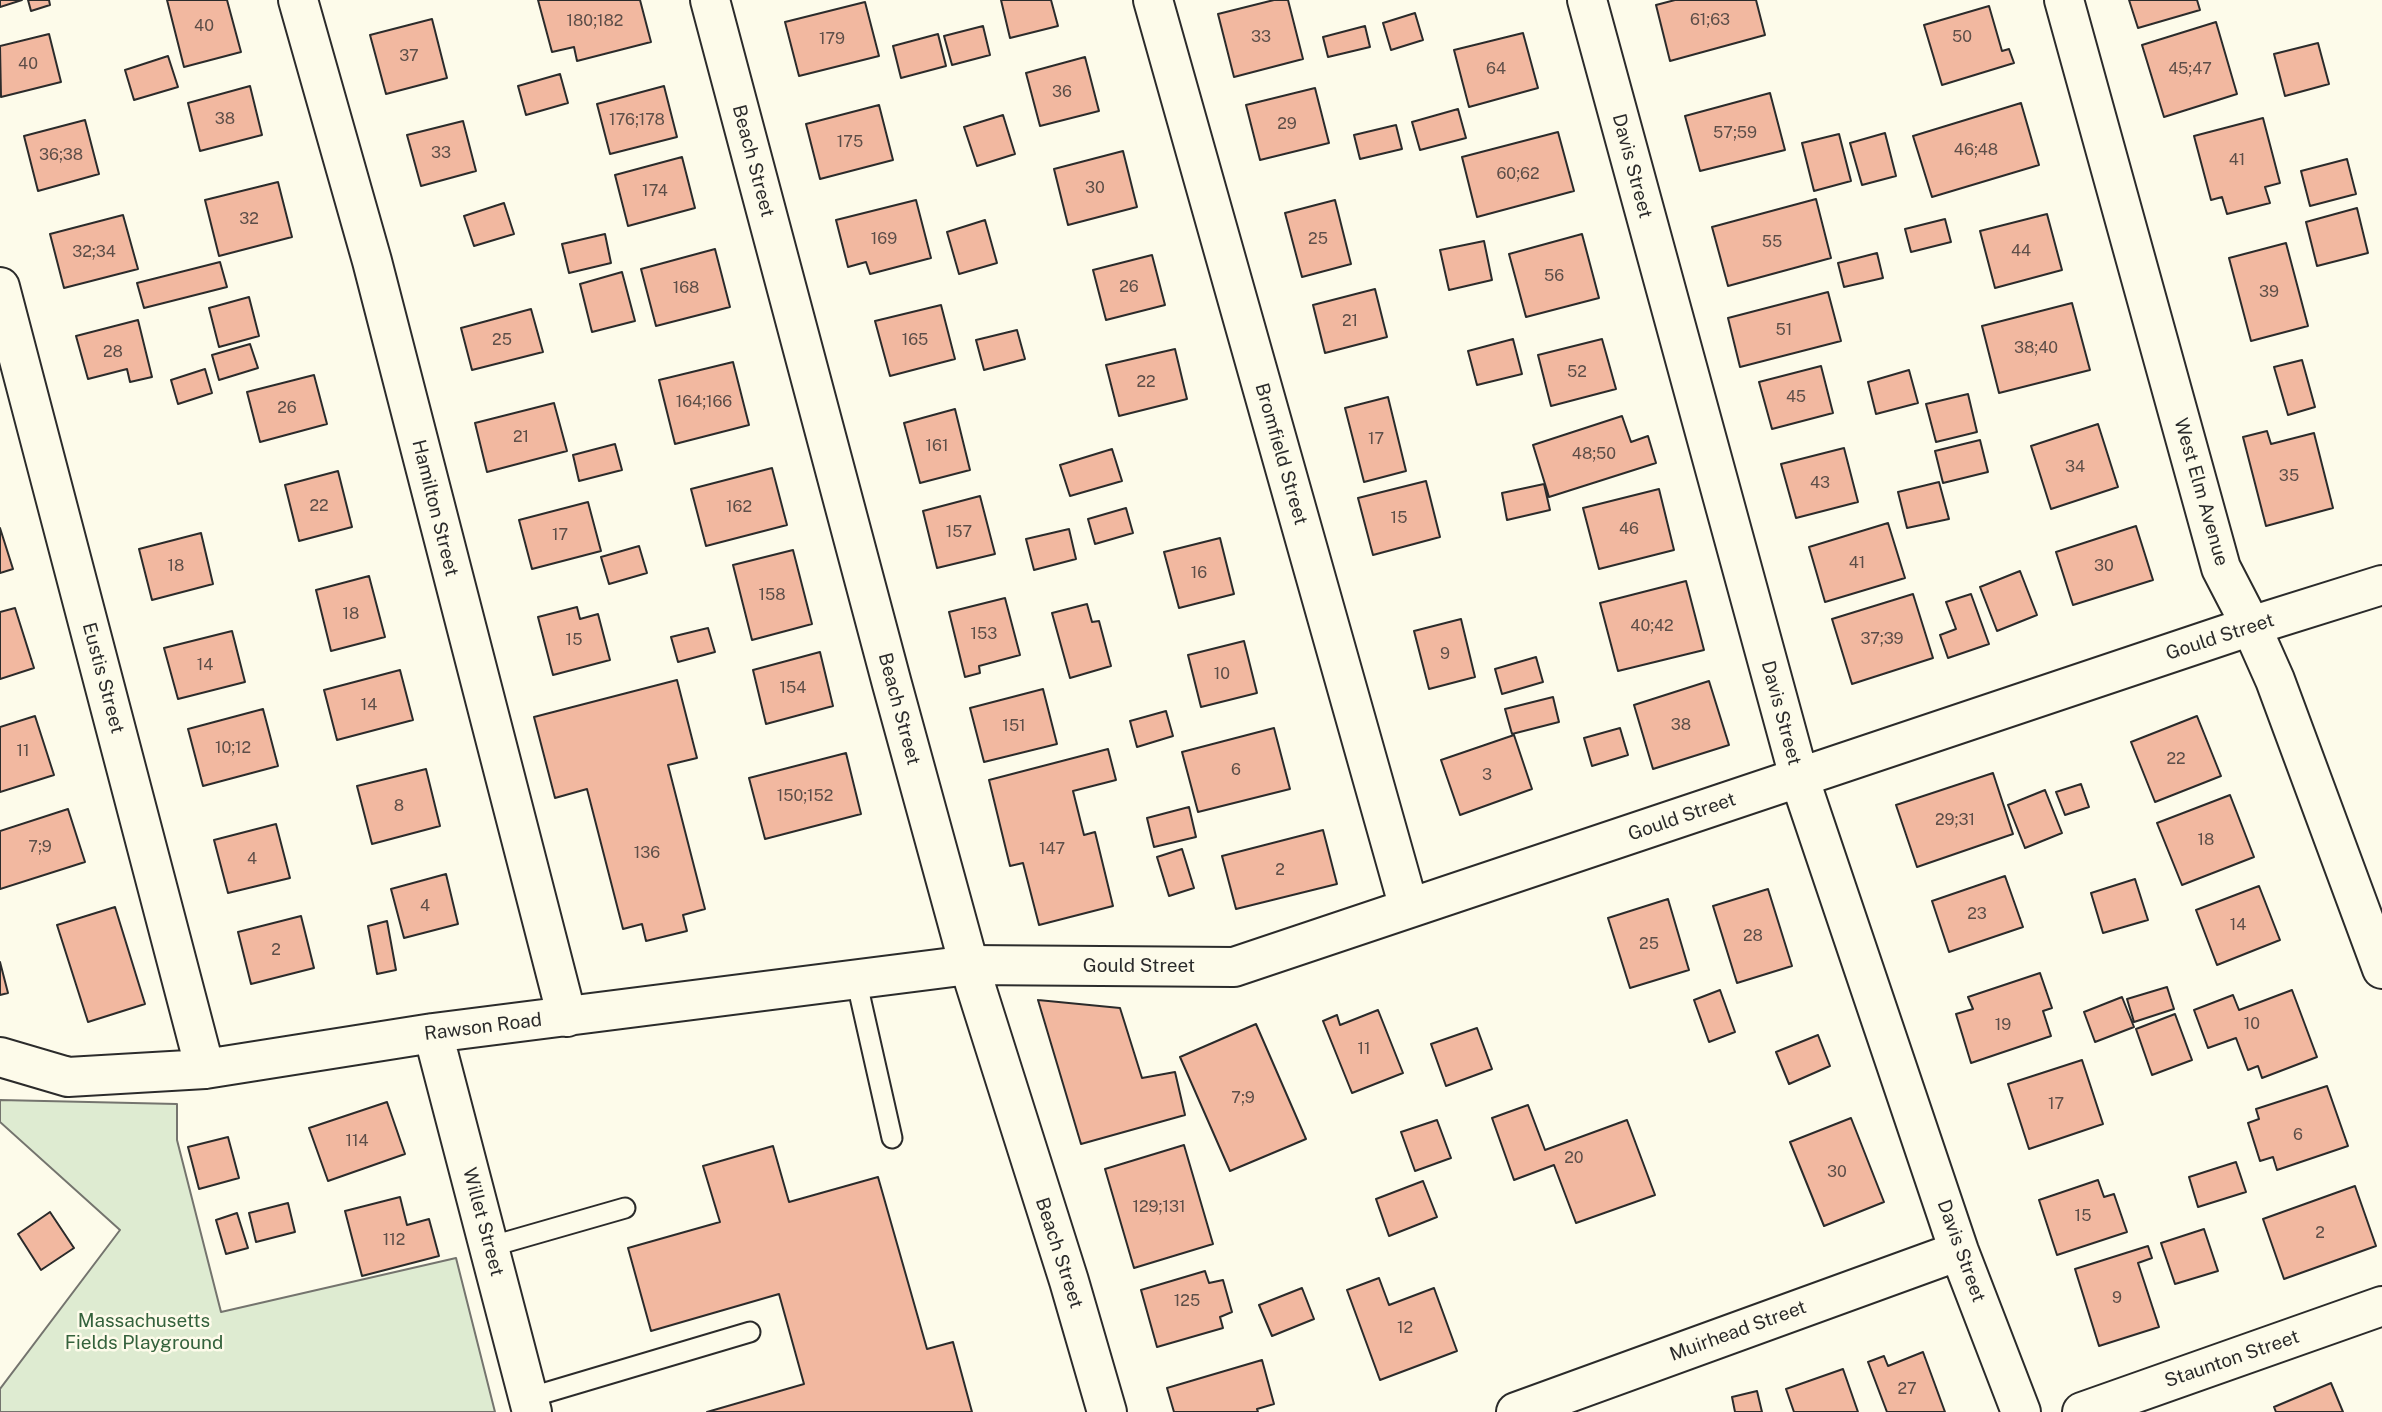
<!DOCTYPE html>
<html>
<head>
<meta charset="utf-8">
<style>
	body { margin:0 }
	canvas { display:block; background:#fdfbea }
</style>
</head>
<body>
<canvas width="2382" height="1412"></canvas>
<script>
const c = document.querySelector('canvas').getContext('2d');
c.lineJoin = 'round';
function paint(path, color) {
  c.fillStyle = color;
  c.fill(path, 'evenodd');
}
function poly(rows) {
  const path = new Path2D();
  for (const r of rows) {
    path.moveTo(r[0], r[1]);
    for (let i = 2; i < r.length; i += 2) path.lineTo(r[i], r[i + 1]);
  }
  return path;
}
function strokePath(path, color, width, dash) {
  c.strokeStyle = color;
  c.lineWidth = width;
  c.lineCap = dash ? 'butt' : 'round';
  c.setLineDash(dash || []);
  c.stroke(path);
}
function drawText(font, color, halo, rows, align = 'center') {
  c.font = font + ' "Public Sans",sans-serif';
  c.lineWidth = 5;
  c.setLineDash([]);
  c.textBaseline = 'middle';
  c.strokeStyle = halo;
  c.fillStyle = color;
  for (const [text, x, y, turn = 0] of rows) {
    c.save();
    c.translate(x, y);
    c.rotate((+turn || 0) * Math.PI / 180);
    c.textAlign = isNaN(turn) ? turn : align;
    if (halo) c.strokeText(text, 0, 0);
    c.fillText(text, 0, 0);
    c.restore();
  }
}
const green = poly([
	[0,1100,177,1104,177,1140,221,1312,456,1258,495,1412,0,1412,0,1389,120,1230,0,1122,0,1100]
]);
const building = poly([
	[0,0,22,0,0,7,0,0],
	[28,0,49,0,50,5,31,11,28,0],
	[167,0,227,0,241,52,184,67,167,0],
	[538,0,640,0,651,42,577,61,574,47,552,52,538,0],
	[1001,0,1051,0,1058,26,1010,38,1001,0],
	[1274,0,1288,0,1303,59,1234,77,1218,14,1274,0],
	[1675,0,1756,0,1765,35,1670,61,1656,5,1675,0],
	[2129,0,2197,0,2200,10,2138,28,2129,0],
	[865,2,879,56,799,76,785,22,865,2],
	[1989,6,2002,51,2009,49,2014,63,1942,85,1924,25,1989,6],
	[1415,13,1423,40,1391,50,1383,23,1415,13],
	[432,19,447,78,386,94,370,35,432,19],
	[2216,22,2237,94,2164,117,2142,45,2216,22],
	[983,26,990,55,952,65,944,36,983,26],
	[1365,26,1370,47,1328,57,1323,37,1365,26],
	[1523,33,1538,88,1469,107,1454,50,1523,33],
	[49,34,61,82,1,97,0,46,49,34],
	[938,34,946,66,901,78,893,46,938,34],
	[2318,43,2329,84,2285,96,2274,54,2318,43],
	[168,56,178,87,134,100,125,70,168,56],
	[1085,57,1099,111,1040,126,1026,73,1085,57],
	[560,74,568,103,526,115,518,86,560,74],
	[250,86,262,135,200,151,188,103,250,86],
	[664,86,677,137,610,154,597,104,664,86],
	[1315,88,1329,143,1260,160,1246,105,1315,88],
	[1770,93,1785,150,1700,171,1685,116,1770,93],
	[2021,103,2039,165,1932,197,1913,136,2021,103],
	[879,105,893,160,820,179,806,124,879,105],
	[1458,109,1466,138,1420,150,1412,122,1458,109],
	[1003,115,1015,154,977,166,964,127,1003,115],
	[2263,118,2280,183,2265,187,2270,203,2227,214,2222,197,2211,200,2194,136,2263,118],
	[85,120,99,174,38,191,24,136,85,120],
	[463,121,476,171,421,186,407,135,463,121],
	[1396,125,1402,149,1360,159,1354,135,1396,125],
	[1558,132,1574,191,1477,217,1462,157,1558,132],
	[1885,133,1896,176,1862,185,1850,143,1885,133],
	[1839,134,1851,181,1814,191,1802,143,1839,134],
	[1123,151,1137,207,1068,225,1054,169,1123,151],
	[682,157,695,208,628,226,615,175,682,157],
	[2347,159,2356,194,2310,206,2301,171,2347,159],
	[278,182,292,237,219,256,205,200,278,182],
	[1816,199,1831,258,1728,286,1712,227,1816,199],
	[916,200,931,258,870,274,866,262,848,267,836,220,916,200],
	[1335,200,1351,264,1302,277,1285,213,1335,200],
	[504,203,514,234,474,246,464,216,504,203],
	[2357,208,2368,253,2317,266,2306,222,2357,208],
	[2047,214,2062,270,1995,288,1980,231,2047,214],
	[123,215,138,269,64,288,50,234,123,215],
	[1945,219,1951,242,1911,252,1905,229,1945,219],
	[985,220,997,263,959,274,947,232,985,220],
	[605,234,611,263,569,273,562,244,605,234],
	[1582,234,1599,298,1526,317,1509,254,1582,234],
	[1484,241,1492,280,1449,290,1440,250,1484,241],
	[2286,243,2308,326,2251,341,2229,258,2286,243],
	[715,249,730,307,656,326,641,269,715,249],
	[1877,253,1883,278,1844,287,1838,263,1877,253],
	[1152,255,1165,305,1106,320,1093,270,1152,255],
	[220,262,227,287,144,308,137,283,220,262],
	[622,272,635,321,592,332,580,284,622,272],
	[1375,289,1387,337,1325,353,1313,305,1375,289],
	[1828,292,1841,341,1740,367,1728,318,1828,292],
	[249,297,259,336,219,347,209,308,249,297],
	[2072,303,2090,370,1999,393,1982,326,2072,303],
	[941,305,955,359,890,376,875,321,941,305],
	[531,309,543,352,472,370,461,328,531,309],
	[138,320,152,377,130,382,127,369,88,379,76,336,138,320],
	[1017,330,1025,359,984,370,976,340,1017,330],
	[1513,339,1522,374,1477,385,1468,351,1513,339],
	[1602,339,1616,389,1551,406,1538,355,1602,339],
	[250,344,258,368,219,380,212,355,250,344],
	[1175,349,1187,399,1119,416,1106,365,1175,349],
	[2302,360,2315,407,2288,415,2274,367,2302,360],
	[733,362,749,425,675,444,659,380,733,362],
	[1821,366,1833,413,1772,429,1759,382,1821,366],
	[205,369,212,393,178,404,171,380,205,369],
	[1909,370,1918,403,1876,414,1868,382,1909,370],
	[314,375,327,424,260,442,247,392,314,375],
	[1968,394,1977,432,1936,442,1926,404,1968,394],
	[1388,397,1406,471,1364,482,1345,408,1388,397],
	[554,403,567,451,487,472,475,423,554,403],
	[955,409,970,470,920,483,904,423,955,409],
	[1622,416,1631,442,1648,436,1656,463,1549,497,1533,445,1622,416],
	[2098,424,2118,487,2051,509,2031,446,2098,424],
	[2267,431,2271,444,2314,433,2333,508,2266,526,2243,437,2267,431],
	[1980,440,1988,472,1943,483,1935,451,1980,440],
	[615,444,622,470,579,481,573,455,615,444],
	[1844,448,1858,502,1796,518,1781,464,1844,448],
	[1112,449,1122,481,1070,496,1060,465,1112,449],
	[772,468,787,525,706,546,691,489,772,468],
	[338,471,352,527,299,541,285,485,338,471],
	[1426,481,1440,537,1373,555,1358,498,1426,481],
	[1939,482,1949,519,1907,528,1898,492,1939,482],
	[1544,484,1550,510,1507,520,1502,493,1544,484],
	[1659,489,1674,550,1599,569,1583,508,1659,489],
	[980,496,995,554,937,568,923,511,980,496],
	[588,502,601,551,532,569,519,520,588,502],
	[1126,508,1133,533,1095,544,1088,519,1126,508],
	[1888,523,1905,578,1825,602,1809,547,1888,523],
	[2136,526,2153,580,2073,605,2056,552,2136,526],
	[0,528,13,569,0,573,0,528],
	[1069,529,1076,559,1034,570,1026,539,1069,529],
	[201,533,213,584,152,600,139,549,201,533],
	[1220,538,1234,594,1179,608,1164,552,1220,538],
	[639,546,647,573,609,584,601,557,639,546],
	[793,550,812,624,752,640,733,565,793,550],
	[2020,571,2037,615,1997,631,1980,587,2020,571],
	[369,576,385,637,331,651,316,590,369,576],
	[1686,581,1704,650,1618,671,1600,603,1686,581],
	[1913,594,1933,658,1852,684,1832,619,1913,594],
	[1971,594,1989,644,1948,658,1940,635,1956,629,1946,602,1971,594],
	[1005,598,1020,655,979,666,980,673,965,677,949,612,1005,598],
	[1087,604,1092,622,1099,621,1111,666,1070,678,1052,613,1087,604],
	[577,607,580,619,598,614,610,660,553,675,538,617,577,607],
	[15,608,34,668,0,679,0,612,15,608],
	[1461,619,1475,677,1429,689,1414,631,1461,619],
	[708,628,715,652,678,662,671,637,708,628],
	[232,631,245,682,178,699,164,648,232,631],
	[1244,641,1257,693,1201,707,1188,655,1244,641],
	[820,652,833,706,766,724,753,670,820,652],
	[1536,657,1543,682,1502,694,1495,669,1536,657],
	[400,670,413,720,337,740,324,690,400,670],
	[677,680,697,758,668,765,705,909,683,915,687,931,646,941,642,924,623,929,587,789,555,798,534,717,677,680],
	[1709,681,1729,745,1653,769,1634,705,1709,681],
	[1043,689,1057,744,984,762,970,708,1043,689],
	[1553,697,1559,722,1512,734,1505,709,1553,697],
	[263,709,278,766,203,786,188,729,263,709],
	[1166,711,1173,736,1137,747,1130,721,1166,711],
	[35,716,54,775,0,792,0,727,35,716],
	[2197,716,2221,776,2155,802,2131,742,2197,716],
	[1274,728,1290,789,1198,812,1182,752,1274,728],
	[1620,728,1628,755,1592,766,1584,738,1620,728],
	[1514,735,1532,789,1460,815,1441,760,1514,735],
	[1108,749,1116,780,1073,791,1084,835,1095,832,1113,906,1039,925,1023,863,1010,866,989,780,1108,749],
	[846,753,861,814,765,839,749,778,846,753],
	[426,769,440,826,372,844,357,786,426,769],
	[1993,773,2013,834,1917,867,1896,805,1993,773],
	[2081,784,2089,807,2065,815,2056,792,2081,784],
	[2045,790,2062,833,2025,848,2008,805,2045,790],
	[2230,795,2254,857,2182,885,2157,823,2230,795],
	[1189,807,1196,837,1154,847,1147,818,1189,807],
	[68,809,85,862,0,889,0,831,68,809],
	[276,824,290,878,228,893,214,840,276,824],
	[1323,830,1337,884,1236,909,1222,856,1323,830],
	[1182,849,1194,888,1169,896,1157,857,1182,849],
	[446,874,458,924,404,938,391,889,446,874],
	[2005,876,2023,927,1949,952,1932,901,2005,876],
	[2135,879,2148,920,2103,933,2091,893,2135,879],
	[2259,886,2280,940,2217,965,2196,910,2259,886],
	[1768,889,1792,966,1737,983,1713,906,1768,889],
	[1668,899,1689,970,1630,988,1608,918,1668,899],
	[115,907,145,1004,88,1022,57,925,115,907],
	[301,916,314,968,251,984,238,932,301,916],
	[387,921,396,970,377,974,368,926,387,921],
	[0,962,8,993,0,995,0,962],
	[2040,973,2052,1008,2043,1011,2051,1036,1971,1063,1956,1014,1973,1009,1968,997,2040,973],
	[2167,987,2174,1009,2134,1022,2127,999,2167,987],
	[1720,990,1735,1032,1709,1042,1694,1000,1720,990],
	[2292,990,2317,1057,2262,1078,2258,1066,2248,1070,2236,1038,2208,1048,2194,1010,2233,995,2239,1010,2292,990],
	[2122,997,2134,1027,2095,1042,2084,1012,2122,997],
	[1038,1000,1120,1008,1142,1078,1175,1072,1185,1115,1081,1144,1038,1000],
	[1378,1010,1403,1073,1352,1093,1323,1021,1337,1015,1340,1025,1378,1010],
	[2175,1014,2192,1060,2152,1075,2136,1029,2175,1014],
	[1256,1024,1306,1139,1230,1171,1180,1057,1256,1024],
	[1477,1028,1492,1069,1446,1086,1431,1044,1477,1028],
	[1818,1035,1830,1066,1789,1084,1776,1052,1818,1035],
	[2082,1060,2103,1124,2029,1149,2008,1084,2082,1060],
	[2327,1086,2348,1146,2277,1170,2273,1157,2260,1161,2248,1123,2259,1119,2256,1109,2327,1086],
	[387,1102,405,1154,328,1181,309,1128,387,1102],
	[1528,1105,1545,1150,1627,1120,1655,1195,1576,1223,1554,1165,1514,1180,1492,1118,1528,1105],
	[1851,1118,1884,1202,1824,1226,1790,1142,1851,1118],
	[1437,1120,1451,1158,1415,1171,1401,1132,1437,1120],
	[228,1137,239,1178,199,1189,188,1147,228,1137],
	[1184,1145,1213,1244,1134,1268,1105,1169,1184,1145],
	[773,1146,789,1202,878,1177,927,1349,953,1342,972,1412,707,1412,804,1384,779,1294,651,1331,628,1248,720,1222,703,1166,773,1146],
	[2236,1162,2246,1192,2198,1207,2189,1177,2236,1162],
	[2098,1180,2104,1197,2114,1194,2127,1232,2057,1255,2039,1200,2098,1180],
	[1423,1181,1437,1217,1389,1236,1376,1199,1423,1181],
	[2355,1186,2376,1246,2284,1279,2263,1219,2355,1186],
	[400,1197,407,1225,429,1219,439,1256,362,1276,345,1211,400,1197],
	[288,1203,295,1232,256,1242,249,1213,288,1203],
	[50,1212,74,1248,41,1270,18,1234,50,1212],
	[237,1213,248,1248,226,1254,216,1220,237,1213],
	[2204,1229,2218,1271,2175,1284,2161,1243,2204,1229],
	[2148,1246,2152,1258,2138,1263,2159,1327,2099,1346,2075,1269,2148,1246],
	[1205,1271,1209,1283,1223,1280,1232,1312,1220,1317,1223,1328,1157,1347,1141,1290,1205,1271],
	[1379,1278,1389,1305,1434,1288,1457,1351,1380,1380,1347,1290,1379,1278],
	[1302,1288,1314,1319,1272,1336,1259,1305,1302,1288],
	[1923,1352,1945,1412,1887,1412,1868,1362,1884,1356,1888,1366,1923,1352],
	[1262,1360,1274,1404,1257,1409,1258,1412,1174,1412,1167,1388,1262,1360],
	[1843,1369,1858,1412,1794,1412,1786,1389,1843,1369],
	[2331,1383,2343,1412,2276,1412,2274,1407,2331,1383],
	[1757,1391,1762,1412,1735,1412,1732,1397,1757,1391]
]);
const lane = poly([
	[856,979,892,1138],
	[489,1247,625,1208],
	[528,1398,750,1332]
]);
const street = poly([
	[298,0,372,261,567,1017],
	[1153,0,1409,908],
	[1587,0,1799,777,1959,1251,2021,1412],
	[0,287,205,1069],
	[433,1033,532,1412],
	[0,1057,68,1077,205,1069,433,1033,969,965,1234,967,2251,626,2382,585],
	[1516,1412,1959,1251],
	[2082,1412,2382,1306]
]);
const secondary = poly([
	[710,0,892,684,969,965,1069,1281,1107,1412],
	[2064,0,2221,568,2251,626,2275,680,2382,969]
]);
const numberNames = [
	["61;63",1710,20],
	["180;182",595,21],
	["40",204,26],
	["33",1261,37],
	["50",1962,37],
	["179",832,39],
	["37",409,56],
	["40",28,64],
	["64",1496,69],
	["45;47",2190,69],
	["36",1062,92],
	["38",225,119],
	["176;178",637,120],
	["29",1287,124],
	["57;59",1735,133],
	["175",850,142],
	["46;48",1976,150],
	["33",441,153],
	["36;38",61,155],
	["41",2237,160],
	["60;62",1518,174],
	["30",1095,188],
	["174",655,191],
	["32",249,219],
	["169",884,239],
	["25",1318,239],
	["55",1772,242],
	["44",2021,251],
	["32;34",94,252],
	["56",1554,276],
	["26",1129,287],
	["168",686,288],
	["39",2269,292],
	["21",1350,321],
	["51",1784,330],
	["25",502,340],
	["165",915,340],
	["38;40",2036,348],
	["28",113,352],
	["52",1577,372],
	["22",1146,382],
	["45",1796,397],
	["164;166",704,402],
	["26",287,408],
	["21",521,437],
	["17",1376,439],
	["161",937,446],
	["48;50",1594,454],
	["34",2075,467],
	["35",2289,476],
	["43",1820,483],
	["22",319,506],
	["162",739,507],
	["15",1399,518],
	["46",1629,529],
	["157",959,532],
	["17",560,535],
	["41",1857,563],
	["18",176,566],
	["30",2104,566],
	["16",1199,573],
	["158",772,595],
	["18",351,614],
	["40;42",1652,626],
	["153",984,634],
	["37;39",1882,639],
	["15",574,640],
	["9",1445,654],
	["14",205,665],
	["10",1222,674],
	["154",793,688],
	["14",369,705],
	["38",1681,725],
	["151",1014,726],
	["10;12",233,748],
	["11",23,751],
	["22",2176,759],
	["6",1236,770],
	["3",1487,775],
	["150;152",805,796],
	["8",399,806],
	["29;31",1955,820],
	["18",2206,840],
	["7;9",40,847],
	["147",1052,849],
	["136",647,853],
	["4",252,859],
	["2",1280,870],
	["4",425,906],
	["23",1977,914],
	["14",2238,925],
	["28",1753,936],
	["25",1649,944],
	["2",276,950],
	["10",2252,1024],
	["19",2003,1025],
	["11",1364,1049],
	["7;9",1243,1098],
	["17",2056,1104],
	["6",2298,1135],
	["114",357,1141],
	["20",1574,1158],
	["30",1837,1172],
	["129;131",1159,1207],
	["15",2083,1216],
	["2",2320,1233],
	["112",394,1240],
	["9",2117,1298],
	["125",1187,1301],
	["12",1405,1328],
	["27",1907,1389]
];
const streetNames = [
	["Beach Street",753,161,75],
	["Davis Street",1632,166,75],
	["Bromfield Street",1281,454,74],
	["West Elm Avenue",2201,492,74],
	["Hamilton Street",435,508,76],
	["Gould Street",2220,637,-18],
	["Eustis Street",103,678,75],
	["Beach Street",899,709,75],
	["Davis Street",1781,713,75],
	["Gould Street",1682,817,-19],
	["Gould Street",1139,966],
	["Rawson Road",483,1027,-7],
	["Willet Street",483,1222,75],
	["Davis Street",1961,1251,70],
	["Beach Street",1059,1253,72],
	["Muirhead Street",1738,1331,-20],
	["Staunton Street",2232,1359,-19]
];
const parkNames = [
	["Massachusetts",144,1321],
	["Fields Playground",144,1343]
];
paint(green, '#deebd1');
strokePath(green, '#74746e', 2);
paint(building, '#f2b8a0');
strokePath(building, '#2b2b2b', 2);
strokePath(lane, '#2b2b2b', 23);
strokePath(street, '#2b2b2b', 42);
strokePath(secondary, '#2b2b2b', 42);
strokePath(lane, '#fdfbea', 19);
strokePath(street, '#fdfbea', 38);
strokePath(secondary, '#fdfbea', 38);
drawText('16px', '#5d4e48', null, numberNames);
drawText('19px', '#2b2b2b', '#fdfbea', streetNames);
drawText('19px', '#34623c', '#fdfbea', parkNames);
</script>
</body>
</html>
